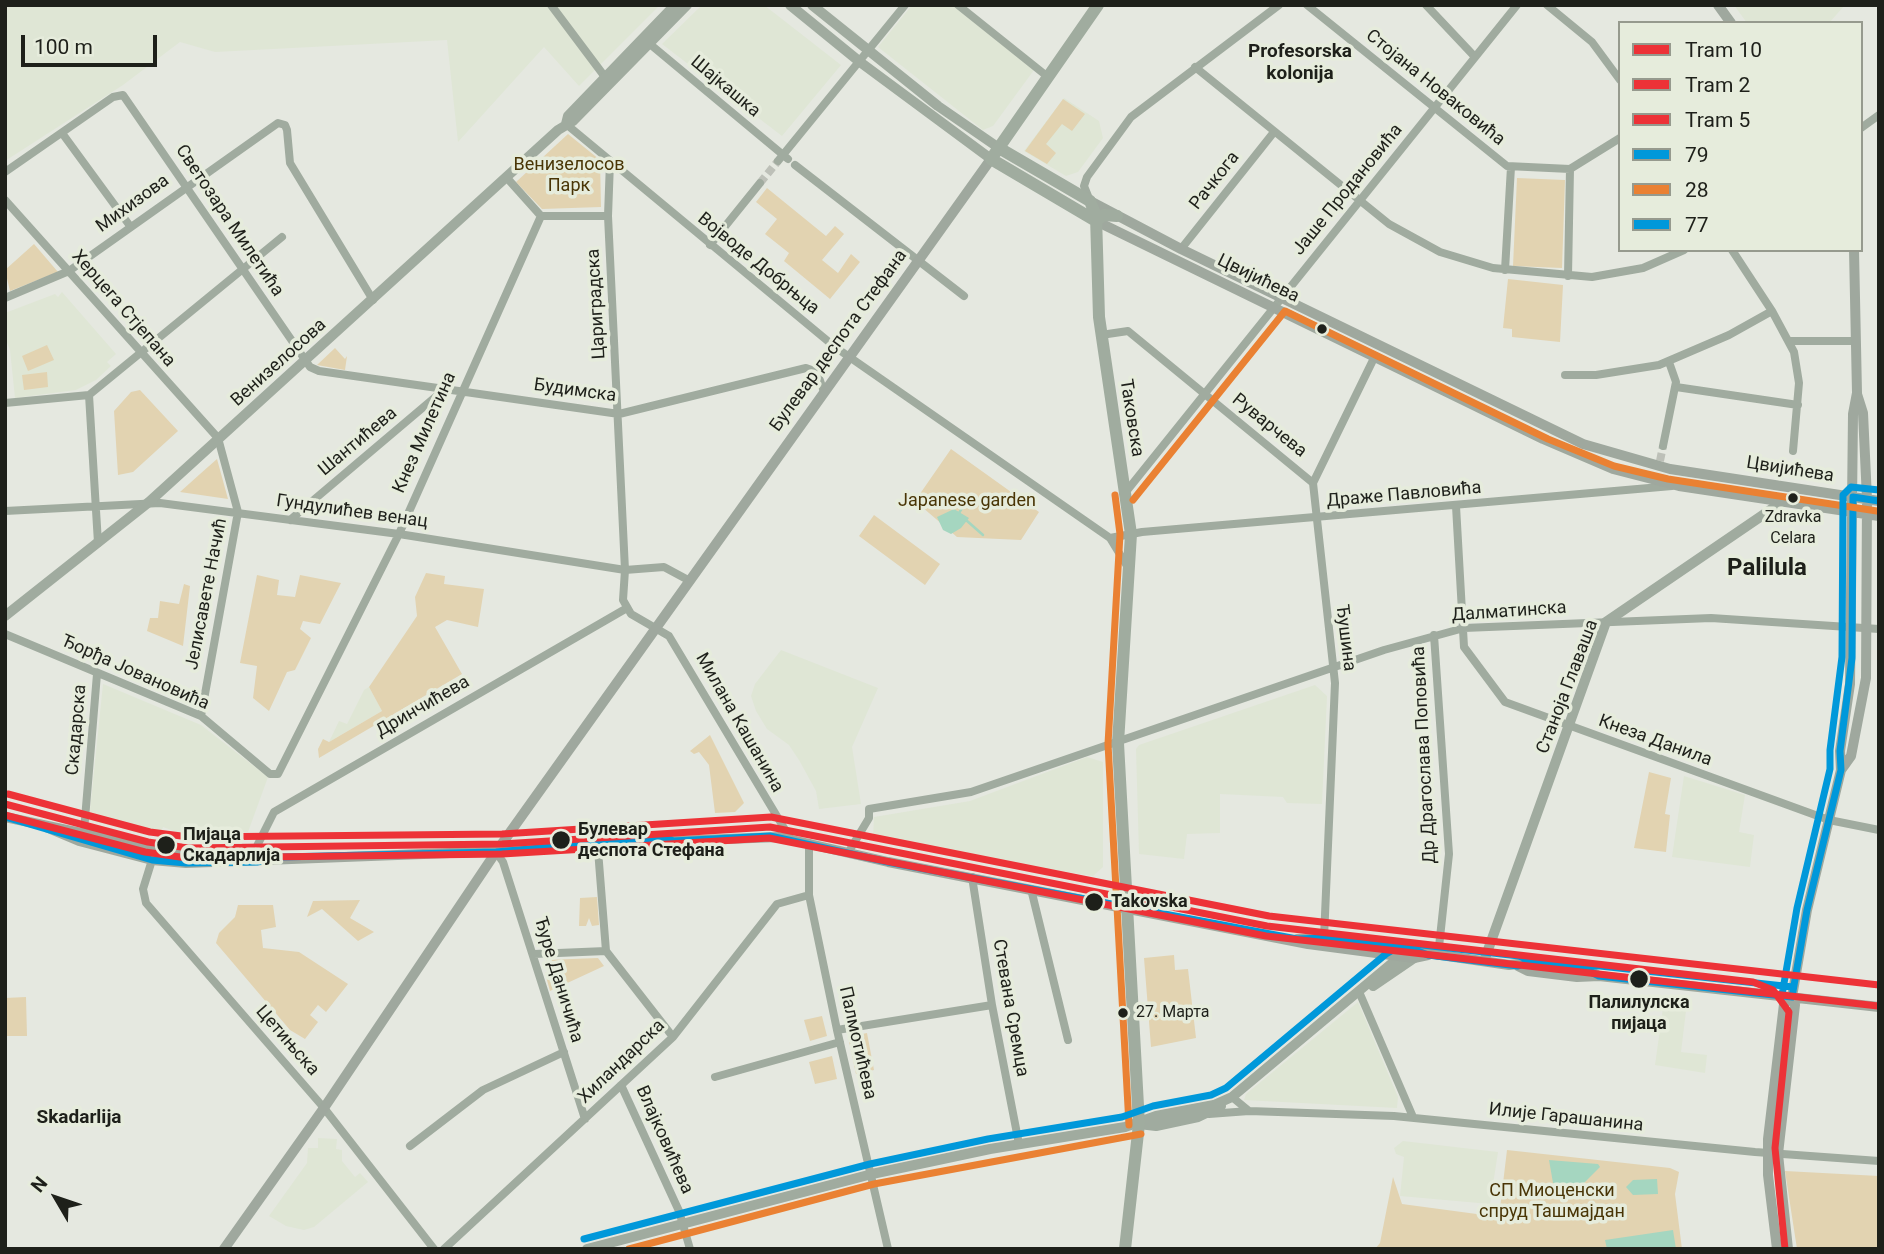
<!DOCTYPE html>
<html>
<head>
<meta charset="utf-8">
<style>
	body { margin:0 }
	#map { position:relative; width:1884px; height:1254px; overflow:hidden; background:#e5e8e0; font-family:Roboto,sans-serif }
	canvas { display:block }
	.frame { position:absolute; inset:0; border:7px solid #1e201a; pointer-events:none }
	.legend { position:absolute; left:1618px; top:21px; width:245px; height:231px; box-sizing:border-box; background:#e6ecdc; border:2px solid #969a8e; margin:0; padding:9px 12px; list-style:none; font-size:21px; color:#1e201a }
	.legend li { display:flex; align-items:center; gap:14px; height:35px }
	.legend b { width:35px; border:2px solid #969a8e }
	.north { position:absolute; left:21px; top:1163px; width:70px; height:70px; -webkit-text-stroke:5px #e6ecdc; paint-order:stroke; rotate:309deg; font-size:19px; font-weight:700; line-height:28px; text-align:center; color:#1e201a }
	.north::after { content:''; display:block; margin:auto; width:24px; height:32px; background:#1e201a; clip-path:polygon(50% 0,100% 100%,50% 72%,0 100%) }
	.scale { position:absolute; left:21px; top:35px; width:136px; height:32px; box-sizing:border-box; border:4px solid #1e201a; border-top:0; padding-left:9px; font-size:21px; line-height:24px; white-space:nowrap; color:#1e201a; -webkit-text-stroke:5px #e6ecdc; paint-order:stroke }
</style>
</head>
<body>
<div id="map">
<canvas width="1884" height="1254"></canvas>
<div class="frame"></div>
<ul class="legend">
<li><b style="height:9px;background:#ed3237"></b>Tram 10</li>
<li><b style="height:9px;background:#ed3237"></b>Tram 2</li>
<li><b style="height:9px;background:#ed3237"></b>Tram 5</li>
<li><b style="height:9px;background:#0098da"></b>79</li>
<li><b style="height:9px;background:#ea8133"></b>28</li>
<li><b style="height:9px;background:#0098da"></b>77</li>
</ul>
<div class="north">N</div>
<div class="scale">100 m</div>
</div>
<script>
const c = document.querySelector('canvas').getContext('2d');
c.lineJoin = 'round';
function paint(path, color) {
  c.fillStyle = color;
  c.fill(path, 'evenodd');
}
function poly(rows) {
  const path = new Path2D();
  for (const r of rows) {
    path.moveTo(r[0], r[1]);
    for (let i = 2; i < r.length; i += 2) path.lineTo(r[i], r[i + 1]);
  }
  return path;
}
function strokePath(path, color, width, dash) {
  c.strokeStyle = color;
  c.lineWidth = width;
  c.lineCap = dash ? 'butt' : 'round';
  c.setLineDash(dash || []);
  c.stroke(path);
}
function drawText(font, color, halo, rows, align = 'center') {
  c.font = font + ' Roboto,sans-serif';
  c.lineWidth = 7;
  c.setLineDash([]);
  c.textBaseline = 'middle';
  c.strokeStyle = halo;
  c.fillStyle = color;
  for (const [text, x, y, turn = 0] of rows) {
    c.save();
    c.translate(x, y);
    c.rotate((+turn || 0) * Math.PI / 180);
    c.textAlign = isNaN(turn) ? turn : align;
    if (halo) c.strokeText(text, 0, 0);
    c.fillText(text, 0, 0);
    c.restore();
  }
}
const built = poly([
	[5,5,660,5,579,86,544,47,458,142,447,40,215,52,180,42,123,85,5,161],
	[702,5,764,5,841,65,782,136,662,44],
	[912,5,953,5,1034,70,993,126,983,130,878,47],
	[1734,5,1845,5,1829,23,1747,23],
	[1064,98,1099,121,1103,138,1078,172,1066,176,1024,151],
	[62,292,116,354,107,362,111,366,96,380,76,390,15,398,10,350,5,338,5,313,55,294,58,297],
	[781,650,878,688,852,747,861,804,819,809,816,791,799,760,789,745,767,729,756,711,751,696,755,684],
	[103,684,201,725,268,777,248,832,179,833,163,827,160,835,147,831,145,835,89,820],
	[1315,685,1327,696,1322,804,1287,803,1283,797,1220,794,1220,833,1187,834,1184,859,1139,854,1136,749,1139,745],
	[369,687,382,711,329,742,339,721,347,724,364,690],
	[1087,757,1103,762,1103,867,1093,876,930,851,873,838,874,817,970,801],
	[1684,776,1745,795,1739,832,1754,835,1750,867,1672,857],
	[1358,1002,1398,1097,1397,1108,1244,1100,1246,1094],
	[1663,1008,1686,1011,1681,1052,1707,1055,1705,1073,1655,1065],
	[318,1138,337,1139,336,1149,342,1150,342,1161,355,1177,360,1173,368,1182,314,1227,304,1230,286,1226,269,1216,307,1163,308,1148,318,1148],
	[1403,1141,1498,1152,1490,1204,1400,1196,1404,1157,1396,1154,1394,1148]
]);
const green = poly([
	[1063,99,1085,114,1072,131,1062,124,1046,144,1056,153,1047,164,1025,151],
	[568,134,600,160,601,207,542,209,516,182],
	[1517,178,1565,180,1562,268,1513,266],
	[767,188,826,236,835,226,844,234,822,260,838,273,851,254,860,262,830,299,784,261,789,253,765,234,777,219,756,202],
	[34,244,58,272,10,291,5,270],
	[1508,279,1563,285,1560,342,1512,337,1512,329,1503,328],
	[47,345,54,360,28,371,22,356],
	[335,348,345,359,347,356,345,370,317,365],
	[47,372,48,387,24,390,22,375],
	[140,390,178,431,133,472,118,475,114,411,131,392],
	[951,449,1039,512,1021,540,957,537,915,501],
	[217,459,228,499,180,492,200,474],
	[874,515,940,564,925,585,859,536],
	[426,573,445,576,444,584,484,589,478,627,447,620,435,627,462,674,319,758,318,749,323,739,329,742,382,711,369,687,417,616,415,597],
	[257,575,279,580,277,595,295,597,300,575,341,583,320,624,303,621,300,629,311,638,295,670,287,672,269,711,253,698,257,666,240,663],
	[184,584,190,586,183,646,147,631,150,618,158,618,160,601,179,604],
	[710,735,744,803,735,812,715,813,709,765,699,752,694,754,690,751],
	[1649,772,1671,778,1665,814,1670,815,1666,852,1634,848],
	[597,897,599,925,592,926,589,918,586,926,579,926,580,898],
	[360,900,350,918,374,932,358,941,322,909,307,917,313,901],
	[238,905,273,905,276,927,261,930,263,948,299,952,348,984,326,1012,318,1005,310,1015,318,1022,305,1039,290,1030,216,943,219,933,235,917],
	[1174,955,1175,970,1188,969,1196,1038,1151,1047,1144,958],
	[598,958,604,966,550,991,545,973,549,971,546,960],
	[26,997,27,1036,5,1036,5,998],
	[822,1016,827,1036,810,1041,804,1020],
	[867,1033,874,1070,856,1074,848,1037],
	[832,1056,837,1079,815,1084,809,1062],
	[1507,1150,1670,1168,1679,1172,1675,1194,1682,1249,1375,1249,1380,1243,1393,1177,1402,1204,1499,1217],
	[1785,1171,1879,1176,1879,1249,1797,1249]
]);
const water = poly([
	[954,509,969,518,961,528,951,534,943,530,937,517],
	[1549,1160,1598,1164,1600,1167,1575,1192,1553,1183],
	[1657,1179,1658,1194,1633,1195,1626,1187,1633,1180],
	[1673,1230,1676,1249,1607,1249,1605,1240]
]);
const stream = poly([
	[959,513,967,500],
	[966,520,983,535]
]);
const minorTunnel = poly([
	[760,183,778,161],
	[1660,461,1663,446]
]);
const minor = poly([
	[551,5,608,81],
	[958,5,1048,77],
	[1307,5,1507,166,1570,169,1620,138],
	[1426,5,1475,57],
	[1547,5,1592,42,1620,80],
	[645,40,788,159],
	[1195,67,1389,224,1440,252,1493,268,1592,277,1643,268,1684,250],
	[566,124,835,347,1110,538,1127,566],
	[1861,128,1879,115],
	[62,133,130,226],
	[778,161,905,5],
	[610,162,608,216,625,570,623,600,631,614,669,636,790,838],
	[795,165,964,296],
	[5,172,113,97,123,95,310,367,319,371,619,414,806,368,817,372,824,392],
	[507,178,541,216,608,216],
	[5,200,218,438,238,512,201,716],
	[1090,201,1084,186,1087,177,1131,117,1279,5],
	[710,245,760,183],
	[1181,249,1274,132],
	[1732,250,1772,311,1794,352,1799,383,1793,451],
	[1505,270,1511,167],
	[1568,276,1570,169],
	[5,298,69,271,278,123,285,125,287,130,290,163,373,300],
	[1101,335,1128,331,1313,483],
	[1789,341,1856,341],
	[1565,375,1596,375,1659,365,1729,335,1772,311],
	[1676,387,1798,405],
	[89,395,98,543],
	[5,403,89,395,282,237],
	[1663,446,1676,382,1669,362],
	[1125,493,1517,5],
	[1456,506,1464,647,1505,702,1829,820,1879,830],
	[5,511,160,503,399,534,625,570,664,567,690,581],
	[290,520,446,388],
	[1110,538,1142,532,1672,486],
	[5,634,201,716,270,774,278,774,399,534,541,216],
	[1434,635,1449,854,1438,956],
	[84,831,97,674],
	[809,843,809,895,837,1030,888,1249],
	[151,848,152,860,143,889,146,903,324,1108,434,1249],
	[598,850,606,951,673,1037],
	[254,852,274,812,627,608],
	[496,852,503,862,585,1119],
	[848,853,869,818,869,809,971,792,1384,650,1464,628,1711,618,1879,629],
	[972,877,992,1005,1019,1144],
	[1031,889,1068,1040],
	[1324,938,1335,683,1313,483,1375,356],
	[534,954,606,951],
	[1360,994,1413,1117],
	[837,1030,992,1005],
	[715,1077,840,1042],
	[621,1085,679,1211,690,1249],
	[1232,1097,1249,1111],
	[1209,1114,1249,1111,1394,1116,1755,1152,1879,1161],
	[410,1146,483,1090,564,1052],
	[444,1249,673,1037,777,904,809,895]
]);
const tertiary = poly([
	[790,5,860,62,991,159],
	[812,5,938,106,999,148],
	[566,124,568,116,675,5],
	[5,616,149,502,558,130,573,121,687,5],
	[1484,961,1606,622,1782,502],
	[1373,986,1414,958],
	[1139,1124,1156,1126,1198,1117,1221,1106],
	[587,1249,872,1174,990,1149,1125,1127,1156,1116,1214,1105,1232,1097,1403,954]
]);
const secondary = poly([
	[1718,5,1731,23],
	[1090,201,1181,249,1583,444,1670,469,1879,501],
	[1096,221,1543,439,1613,469,1679,486,1879,516],
	[1841,770,1851,756,1866,678,1867,499,1863,413,1857,394],
	[5,817,171,852,254,852,278,856],
	[48,828,79,841,152,860,186,863,529,850,665,837,673,841],
	[592,846,598,850,649,847,673,841,779,837,888,862,1308,944,1414,958,1428,955],
	[1297,939,1324,938,1509,965,1528,963,1587,970,1597,975],
	[1518,966,1528,971,1577,977,1599,976,1879,1007],
	[224,1249,324,1108,496,852,991,159],
	[1777,1249,1768,1175,1768,1139,1784,1004,1792,997],
	[1788,1249,1778,1154,1795,1005,1792,997,1807,910,1841,770,1840,751,1850,684,1853,414,1857,393,1854,250]
]);
const primary = poly([
	[999,148,1090,201,1096,216,1099,317,1131,534,1118,743,1139,1124,1125,1249],
	[1096,221,991,159,1098,5],
	[1096,221,1104,215,1117,216]
]);
const bus1 = poly([
	[5,817,152,860,186,863,257,862,281,857,496,852,665,837,673,841,770,836,888,862,1297,939,1324,938,1415,950,1428,955,1518,966,1528,963,1556,966,1587,970,1599,976,1792,997],
	[1792,997,1807,910,1841,770,1840,751,1852,658,1853,497,1879,501]
]);
const bus2 = poly([
	[1115,495,1120,534,1108,744,1129,1125],
	[1133,500,1285,311,1548,439,1614,466,1668,479,1877,511],
	[629,1249,874,1184,1141,1134]
]);
const bus3 = poly([
	[1782,995,1797,908,1830,769,1830,750,1842,657,1843,495,1851,487,1879,490],
	[584,1239,870,1164,988,1139,1122,1117,1153,1106,1211,1095,1226,1088,1386,954,1405,943,1519,956,1531,961,1577,966,1600,966,1793,987]
]);
const tram1 = poly([
	[5,804,148,842,188,848,502,844,770,827,1267,926,1753,982,1773,990,1789,1012,1775,1148,1785,1249]
]);
const tram2 = poly([
	[5,815,145,852,187,858,502,854,769,838,1266,936,1878,1006]
]);
const tram3 = poly([
	[8,794,150,832,189,837,502,834,771,817,1269,916,1879,985]
]);
const markers = [
	[1322,329,6,"#1e201a"],
	[1793,498,6,"#1e201a"],
	[561,840,10,"#1e201a"],
	[166,845,10,"#1e201a"],
	[1094,902,10,"#1e201a"],
	[1639,979,10,"#1e201a"],
	[1123,1013,6,"#1e201a"]
];
const busNames = [
	["Zdravka",1793,518],
	["Celara",1793,539],
	["27. Марта",1136,1013,"left"]
];
const streetNames = [
	["Шајкашка",725,87,40],
	["Стојана Новаковића",1435,88,39],
	["Рачкога",1215,181,-52],
	["Јаше Продановића",1348,190,-51],
	["Михизова",133,204,-36],
	["Светозара Милетића",229,221,56],
	["Војводе Добрњца",758,264,39],
	["Цвијићева",1258,279,26],
	["Цариградска",597,304,-93],
	["Херцега Стјепана",123,309,49],
	["Булевар деспота Стефана",839,341,-54],
	["Венизелосова",279,363,-42],
	["Будимска",575,391,8],
	["Таковска",1131,418,81],
	["Руварчева",1269,426,39],
	["Кнез Милетина",425,433,-66],
	["Шантићева",358,442,-40],
	["Цвијићева",1790,470,9],
	["Драже Павловића",1404,495,-5],
	["Гундулићев венац",352,512,8],
	["Јелисавете Начић",207,594,-79],
	["Далматинска",1509,612,-4],
	["Ђушина",1345,638,83],
	["Ђорђа Јовановића",135,673,24],
	["Станоја Главаша",1568,687,-69],
	["Дринчићева",423,707,-30],
	["Милана Кашанина",739,723,60],
	["Скадарска",77,730,-85],
	["Кнеза Данила",1655,741,20],
	["Др Драгослава Поповића",1425,755,-93],
	["Ђуре Даничића",558,980,73],
	["Стевана Сремца",1010,1008,80],
	["Цетињска",287,1041,49],
	["Палмотићева",857,1043,77],
	["Хиландарска",622,1062,-44],
	["Илије Гарашанина",1566,1118,6],
	["Влајковићева",664,1140,66]
];
const parkNames = [
	["Венизелосов",569,165],
	["Парк",569,186],
	["Japanese garden",967,501],
	["СП Миоценски",1552,1191],
	["спруд Ташмајдан",1552,1212]
];
const stopNames = [
	["Булевар",578,830],
	["деспота Стефана",578,851],
	["Пијаца",183,835],
	["Скадарлија",183,856],
	["Takovska",1111,902],
	["Палилулска",1639,1003,"center"],
	["пијаца",1639,1024,"center"]
];
const neighbourhoodNames = [
	["Profesorska",1300,52],
	["kolonija",1300,74],
	["Skadarlija",79,1118]
];
const districtNames = [
	["Palilula",1767,569]
];
paint(built, '#dfe6d5');
paint(green, '#e2d3b1');
paint(water, '#a5d6c0');
strokePath(stream, '#a5d6c0', 2.5);
strokePath(minorTunnel, '#bdc0b8', 8, [8, 4]);
strokePath(minor, '#a0ab9f', 8);
strokePath(tertiary, '#a0ab9f', 10);
strokePath(secondary, '#9fa89e', 10);
strokePath(primary, '#a0ac9f', 12);
strokePath(bus1, '#0098da', 7);
strokePath(bus2, '#ea8133', 7);
strokePath(bus3, '#0098da', 7);
strokePath(tram1, '#ed3237', 7);
strokePath(tram2, '#ed3237', 7);
strokePath(tram3, '#ed3237', 7);
for (const [x, y, r, color] of markers) {
  const dot = new Path2D();
  dot.arc(x, y, r, 0, 2 * Math.PI);
  c.fillStyle = color;
  c.fill(dot);
  strokePath(dot, '#e6ecdc', 2.5);
}
drawText('16px', '#1e201a', '#e6ecdc', busNames);
drawText('18px', '#1e201a', '#e6ecdc', streetNames);
drawText('18px', '#493506', '#e6ecdc', parkNames);
drawText('bold 18px', '#1e201a', '#e6ecdc', stopNames, 'left');
drawText('bold 19px', '#1e201a', '#e6ecdc', neighbourhoodNames);
drawText('bold 24px', '#1e201a', '#e6ecdc', districtNames);
</script>
</body>
</html>
